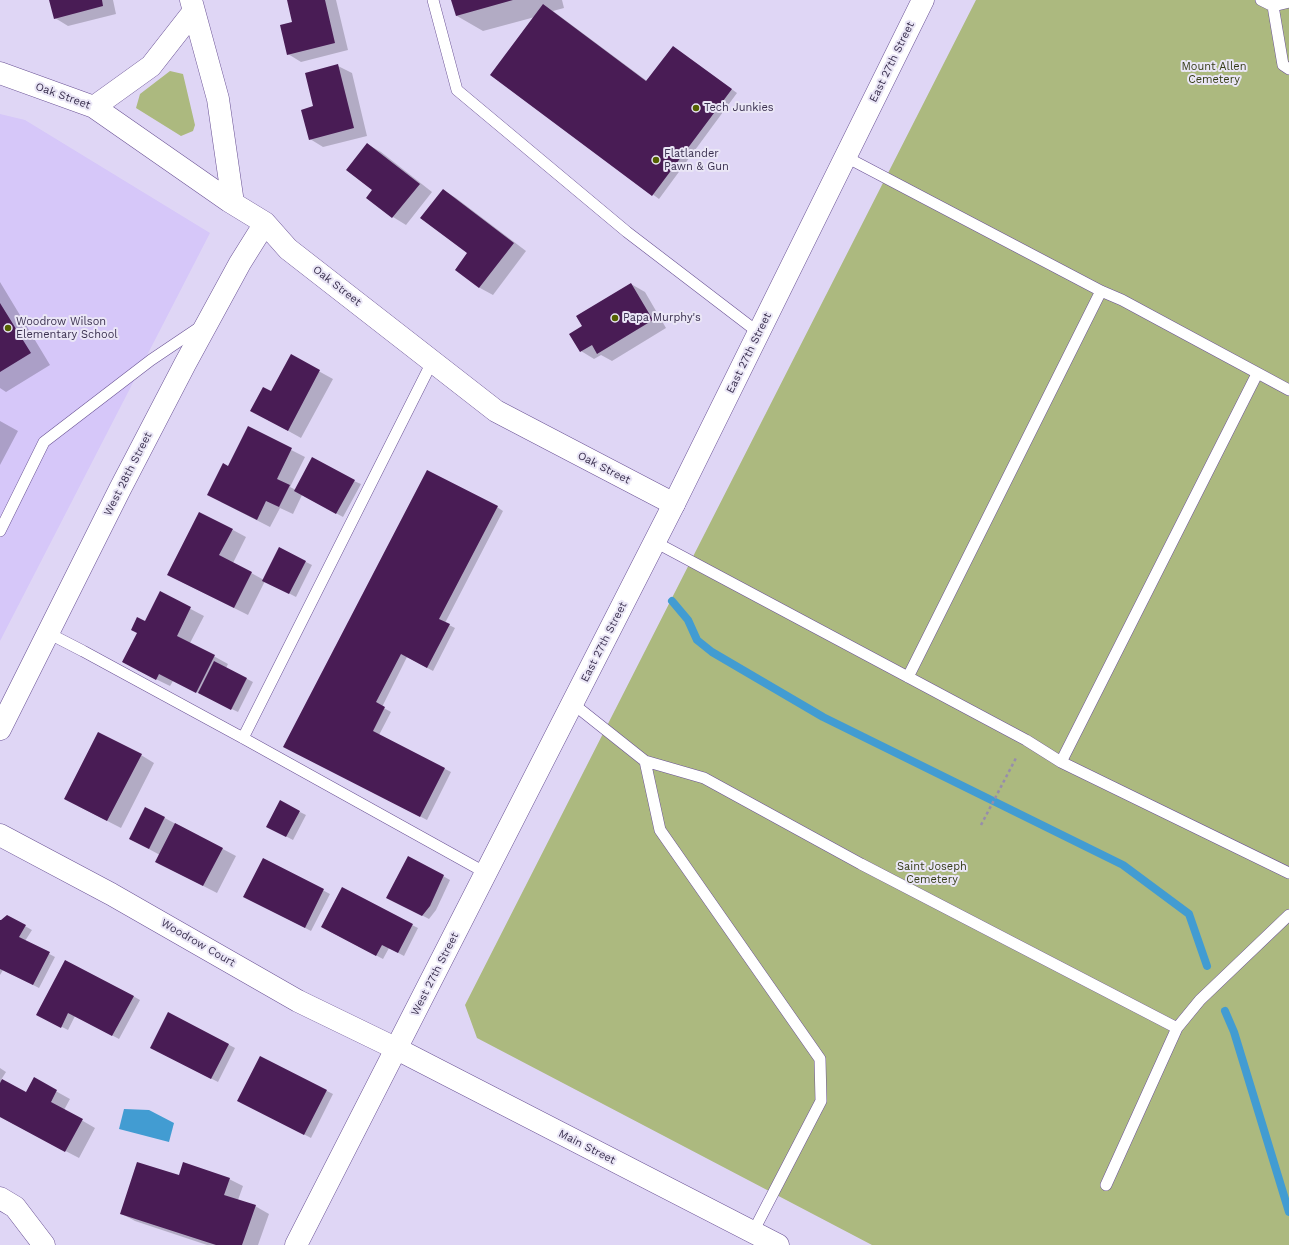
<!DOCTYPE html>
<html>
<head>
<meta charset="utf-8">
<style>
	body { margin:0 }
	canvas { display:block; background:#dfd6f5 }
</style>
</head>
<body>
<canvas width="1289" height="1245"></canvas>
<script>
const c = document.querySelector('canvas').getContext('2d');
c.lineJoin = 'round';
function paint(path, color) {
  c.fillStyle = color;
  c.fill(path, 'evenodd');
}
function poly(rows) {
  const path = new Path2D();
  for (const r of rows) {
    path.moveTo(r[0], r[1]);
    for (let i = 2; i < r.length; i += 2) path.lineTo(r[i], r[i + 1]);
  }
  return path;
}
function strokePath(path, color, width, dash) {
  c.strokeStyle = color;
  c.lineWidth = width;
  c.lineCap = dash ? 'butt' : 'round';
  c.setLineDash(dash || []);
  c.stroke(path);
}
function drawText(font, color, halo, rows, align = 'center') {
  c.font = font + ' "Work Sans",sans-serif';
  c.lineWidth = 4;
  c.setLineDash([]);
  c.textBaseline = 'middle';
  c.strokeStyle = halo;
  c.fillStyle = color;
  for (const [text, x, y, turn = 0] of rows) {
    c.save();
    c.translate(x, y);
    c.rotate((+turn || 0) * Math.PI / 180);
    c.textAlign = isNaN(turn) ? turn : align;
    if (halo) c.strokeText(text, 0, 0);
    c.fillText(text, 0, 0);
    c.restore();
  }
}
const built = poly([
	[0,114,25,120,210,233,0,641]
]);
const green = poly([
	[976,0,1289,0,1289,1245,872,1245,477,1038,465,1005],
	[170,71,183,74,195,125,193,131,181,136,136,108,140,94]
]);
const water = poly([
	[124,1109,149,1110,174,1123,169,1142,119,1129]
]);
const shadow = poly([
	[50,0,113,0,116,14,68,26,55,18],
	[288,0,336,0,348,50,301,62,288,54,293,23],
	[453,0,562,0,564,8,553,11,647,81,673,47,737,93,659,199,491,75,535,17,483,31,457,16],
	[338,66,352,73,367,136,323,147,310,139,315,107],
	[367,144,381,152,432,192,406,225,393,217,367,197,373,189],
	[443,190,456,198,526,251,493,295,480,288,456,269,468,253],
	[0,282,50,365,6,392,0,388],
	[631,284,645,292,666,328,612,361,601,355,594,359,581,351,583,326],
	[291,356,333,379,301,438,265,418,271,392],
	[0,421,18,431,0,465],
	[248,428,305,457,290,487,296,490,354,481,361,484,343,517,302,495,293,514,280,508,270,527,221,502,228,467],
	[497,507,503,511,445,623,455,628,433,671,407,657,382,707,391,712,379,735,451,772,427,820,291,750],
	[233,530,246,537,233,563,264,580,280,549,312,565,296,597,265,581,248,615,182,582],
	[160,593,204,616,190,643,228,664,226,668,253,682,238,712,173,681,170,686,137,670,145,622],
	[141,755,154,763,121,828,78,806],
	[146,808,236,856,217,893,170,869,160,855,130,839],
	[300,812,306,815,293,840,274,830],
	[264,859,330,894,311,931,251,900],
	[443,876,450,880,436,910,429,919,394,901],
	[7,916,32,930,25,941,55,957,39,988,3,970,0,975,0,921],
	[412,925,418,928,404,956,389,948,383,959,329,931],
	[133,996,140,1000,119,1039,75,1016,68,1030,44,1018],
	[168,1013,235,1048,218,1082,157,1051],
	[0,1068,6,1072,1,1080,27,1093,34,1079,70,1099,64,1110,95,1128,79,1158,0,1117],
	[327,1091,333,1094,311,1138,245,1104],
	[180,1177,229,1179,243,1186,238,1200,255,1206,269,1214,258,1245,207,1245,135,1221,122,1214]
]);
const stream = poly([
	[672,601,688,620,697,640,712,652,823,717,1123,865,1189,914,1207,966],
	[1225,1011,1234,1032,1289,1212]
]);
const building = poly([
	[49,0,102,0,103,6,54,19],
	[287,0,325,0,335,43,287,55,280,25,292,22],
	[451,0,513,0,456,16],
	[543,4,646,81,673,46,732,89,652,196,490,75],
	[338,64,354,128,309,140,301,110,313,106,305,73],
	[367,143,420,184,392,218,366,198,372,190,346,170],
	[443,189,514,243,479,288,455,270,467,253,420,218],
	[631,283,653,320,597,354,592,345,580,352,569,334,582,326,576,316],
	[0,303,31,353,0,372],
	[291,354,320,370,288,431,250,411,263,387,271,391],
	[248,426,292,448,277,479,290,485,279,507,266,501,257,520,207,495,223,463,228,466],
	[312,457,355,480,336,514,294,491],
	[427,470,498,506,439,619,450,624,427,668,401,654,376,702,385,707,373,731,445,768,420,817,283,747],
	[199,512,233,529,219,555,252,572,234,608,167,575],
	[279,547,306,561,289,594,262,581],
	[160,591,191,607,177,636,215,655,196,693,159,674,156,680,122,662,137,633,131,630,137,617,145,621],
	[214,661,247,678,231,710,198,693],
	[98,732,142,754,107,821,64,799],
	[280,800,300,811,286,837,266,827],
	[145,807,165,817,149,849,129,839],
	[175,823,223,848,203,886,155,862],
	[408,856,444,875,430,906,422,916,386,898],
	[263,858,324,889,305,928,243,897],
	[342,887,413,924,398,953,382,945,376,956,321,927],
	[7,915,26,925,19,937,50,952,33,985,0,969,0,920,1,920],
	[65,960,134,996,112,1036,68,1013,61,1028,36,1015],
	[168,1012,229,1044,211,1079,150,1048],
	[260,1056,327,1090,304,1135,237,1101],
	[34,1077,57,1090,51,1102,83,1119,65,1152,0,1117,0,1083,2,1079,26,1092],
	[137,1162,179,1175,183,1162,230,1178,224,1195,256,1205,242,1245,216,1245,120,1214]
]);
const path = poly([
	[981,825,1016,758]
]);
const lane = poly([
	[433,0,457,90,627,232,759,333],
	[1261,0,1273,6,1289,2],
	[1273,6,1283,65,1289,69],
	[846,157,1101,291,1122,300,1289,390],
	[0,531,44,442,151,360,200,327],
	[655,542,1026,740,1061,762,1289,873],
	[48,633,83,651,243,738,486,873],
	[908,677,1101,291],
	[572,703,645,761,704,778,861,864,1177,1028],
	[243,738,432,362],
	[645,761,660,830,820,1059,821,1101,753,1232],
	[1061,762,1257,374],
	[1106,1185,1177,1028,1200,1000,1289,915]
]);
const street = poly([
	[191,0,218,99,233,203],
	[0,73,94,107,229,201,265,223,288,249,496,411,674,504],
	[94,107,151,66,194,11],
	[0,729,120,489,185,364,240,263,265,223],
	[0,835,111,894,298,1001,397,1049],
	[0,1198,15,1207,44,1245]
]);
const secondary = poly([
	[397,1049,778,1245],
	[296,1245,674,504,923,0]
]);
const markers = [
	[696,108,4,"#546101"],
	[656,160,4,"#546101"],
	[615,318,4,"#546101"],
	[8,328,4,"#546101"]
];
const streetNames = [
	["East 27th Street",892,62,-64],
	["Oak Street",63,96,20],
	["Oak Street",337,286,38],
	["East 27th Street",749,353,-64],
	["Oak Street",604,468,27],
	["West 28th Street",128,474,-63],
	["East 27th Street",604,642,-63],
	["Woodrow Court",198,943,30],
	["West 27th Street",435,974,-63],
	["Main Street",587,1147,27]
];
const parkNames = [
	["Mount Allen",1214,67],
	["Cemetery",1214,80],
	["Saint Joseph",932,867],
	["Cemetery",932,880]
];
const poiNames = [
	["Tech Junkies",704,108],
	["Flatlander",664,154],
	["Pawn & Gun",664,167],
	["Papa Murphy's",623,318],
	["Woodrow Wilson",16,322],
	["Elementary School",16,335]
];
paint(built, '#d6c7f9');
paint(green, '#acb97f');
paint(water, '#429cd2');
paint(shadow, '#0003');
strokePath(stream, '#429cd2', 8);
paint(building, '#491c55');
strokePath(lane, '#6a5295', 12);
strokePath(street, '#6a5295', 23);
strokePath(secondary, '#6a5295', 23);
strokePath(path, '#978dac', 2.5, [3, 3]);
strokePath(lane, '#fff', 11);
strokePath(street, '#fff', 22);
strokePath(secondary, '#fff', 22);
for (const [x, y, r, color] of markers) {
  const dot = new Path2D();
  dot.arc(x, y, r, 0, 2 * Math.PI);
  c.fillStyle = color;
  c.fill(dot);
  strokePath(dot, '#eae6f6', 1.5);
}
drawText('11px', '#3a304f', '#eae6f6', streetNames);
drawText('11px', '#353c16', '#eae6f6', parkNames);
drawText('11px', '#3a304f', '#eae6f6', poiNames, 'left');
</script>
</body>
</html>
